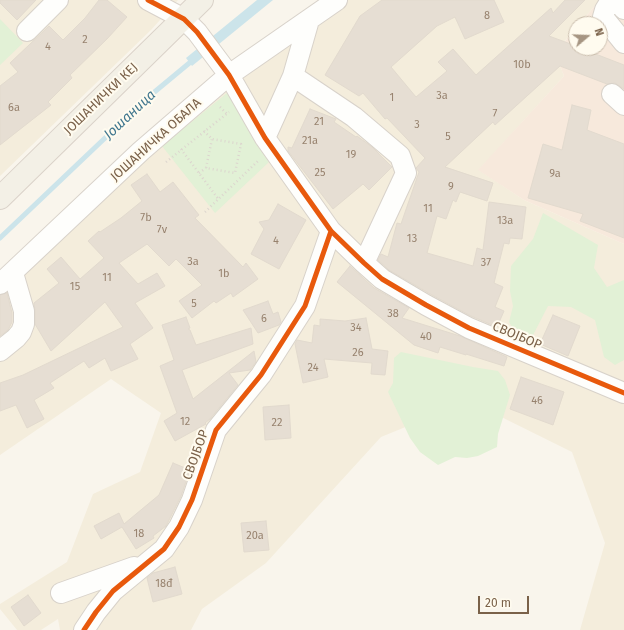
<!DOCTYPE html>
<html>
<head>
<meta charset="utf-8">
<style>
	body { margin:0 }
	#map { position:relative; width:624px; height:630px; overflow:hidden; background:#f9f5ec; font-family:"Fira Sans",sans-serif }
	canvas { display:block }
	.north { position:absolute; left:568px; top:16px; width:40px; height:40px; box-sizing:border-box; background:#fffbef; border:1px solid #cabdad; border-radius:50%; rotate:71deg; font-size:11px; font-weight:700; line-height:16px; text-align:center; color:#7a6149 }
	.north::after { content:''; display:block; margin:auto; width:14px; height:18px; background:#a69582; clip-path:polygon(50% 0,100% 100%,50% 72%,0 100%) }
	.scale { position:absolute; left:478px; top:596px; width:51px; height:18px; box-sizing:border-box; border:2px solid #7a6149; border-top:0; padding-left:5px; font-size:12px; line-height:14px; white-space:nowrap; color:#7a6149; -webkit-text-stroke:3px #fffbef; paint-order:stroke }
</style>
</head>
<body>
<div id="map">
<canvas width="624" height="630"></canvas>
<div class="north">N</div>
<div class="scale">20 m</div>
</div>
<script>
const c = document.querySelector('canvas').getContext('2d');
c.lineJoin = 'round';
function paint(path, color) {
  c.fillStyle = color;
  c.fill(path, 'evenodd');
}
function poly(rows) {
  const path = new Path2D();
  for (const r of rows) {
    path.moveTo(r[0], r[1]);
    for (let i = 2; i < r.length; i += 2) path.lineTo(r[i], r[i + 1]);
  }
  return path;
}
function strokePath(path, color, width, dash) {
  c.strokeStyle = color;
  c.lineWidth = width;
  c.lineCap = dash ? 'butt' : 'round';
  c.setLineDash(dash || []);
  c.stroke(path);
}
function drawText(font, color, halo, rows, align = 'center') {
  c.font = font + ' "Fira Sans",sans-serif';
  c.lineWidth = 4;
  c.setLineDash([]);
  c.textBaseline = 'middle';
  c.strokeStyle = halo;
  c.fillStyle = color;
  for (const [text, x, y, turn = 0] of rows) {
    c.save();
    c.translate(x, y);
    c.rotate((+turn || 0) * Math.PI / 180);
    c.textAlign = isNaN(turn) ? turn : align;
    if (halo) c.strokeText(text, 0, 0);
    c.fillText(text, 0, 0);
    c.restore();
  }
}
const residential = poly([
	[0,0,178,0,151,30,0,176],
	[337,0,600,0,579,24,576,24,576,28,555,52,564,76,479,170,524,200,624,244,624,630,580,630,605,543,572,452,469,401,381,437,266,563,202,609,191,630,60,630,58,619,41,630,17,630,0,609,0,604,67,562,93,494,140,472,161,413,111,379,0,455,0,284,141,151]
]);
const commercial = poly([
	[600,0,624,0,624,244,524,200,478,170,564,76,555,53,576,28,576,48,600,48,600,24,579,24]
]);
const green = poly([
	[0,19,23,43,0,65],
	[227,93,269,162,215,213,162,146],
	[543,213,598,245,594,268,607,287,624,280,624,360,615,365,604,357,595,320,571,307,548,306,530,341,515,332,509,322,513,306,510,291,511,266,533,239],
	[401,352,473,367,498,371,505,380,510,395,498,434,497,447,478,456,467,458,455,457,438,465,420,452,410,438,388,392,393,383,394,358]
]);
const water = poly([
	[257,0,273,0,192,66,186,58]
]);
const stream = poly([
	[0,238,146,99,193,60]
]);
const building = poly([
	[0,0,36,0,17,20,0,3,0,0],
	[99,0,107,0,127,17,107,39,70,75,72,78,48,102,51,105,0,145,0,86,18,72,10,63,49,26,63,40,85,18,99,0],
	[382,0,494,0,504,22,465,39,455,17,437,26,391,67,416,97,447,71,438,62,453,49,476,75,551,8,553,13,565,0,585,0,549,36,576,46,576,48,580,48,624,65,624,89,615,83,607,84,560,66,495,125,493,122,445,167,493,183,487,201,460,192,456,202,453,200,446,219,437,216,427,253,473,266,477,248,483,250,489,202,526,207,522,239,510,238,509,244,504,243,494,283,503,287,495,307,504,311,497,327,471,316,432,295,389,270,378,260,381,254,388,257,397,223,401,224,419,172,416,168,425,158,387,118,385,119,363,93,359,96,325,75,360,16,382,0],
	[572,105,591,110,587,130,624,144,624,238,580,221,583,214,528,198,543,144,562,150,572,105],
	[310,109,336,119,334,122,356,137,357,136,372,147,392,167,369,190,363,184,333,209,288,151,288,147,292,148,310,109],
	[147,174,160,192,173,182,199,215,195,218,243,267,246,263,258,279,233,297,231,293,216,303,214,301,192,318,179,301,202,285,176,259,169,266,147,244,119,263,138,284,157,273,165,286,135,303,153,328,130,344,138,359,111,371,105,358,89,368,84,361,50,383,54,388,34,400,44,419,27,428,16,405,0,411,0,383,23,375,123,327,105,302,51,351,35,324,35,311,34,303,59,283,47,269,61,257,80,279,104,258,88,241,99,231,100,232,121,218,142,201,131,185,147,174],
	[278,204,306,220,279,269,251,254,264,229,259,222,269,220,278,204],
	[350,266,374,288,409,308,402,318,460,336,507,357,504,366,466,354,466,355,440,347,438,353,414,345,337,282,350,266],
	[7,293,12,313,12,322,8,330,0,336,0,295,7,293],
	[268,301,273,314,278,312,281,322,279,325,258,333,243,310,268,301],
	[553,315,580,326,568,356,540,344,553,315],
	[186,317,190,328,188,329,190,330,196,345,251,328,253,344,182,370,193,399,254,351,256,362,250,370,229,373,238,385,210,419,205,423,206,424,175,441,164,421,177,413,160,366,174,360,162,325,186,317],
	[366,318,372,349,388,351,385,375,371,374,372,363,324,359,328,377,303,383,295,344,297,340,312,343,314,325,320,326,320,319,345,321,366,318],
	[521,377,564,392,553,425,510,409,521,377],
	[289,405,291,438,265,440,263,407,289,405],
	[173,463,190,470,181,496,166,526,153,536,154,538,136,549,122,527,101,539,94,526,119,513,124,524,159,495,173,463],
	[266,521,269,550,244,552,241,523,266,521],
	[175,567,182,594,153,602,147,578,153,573,175,567],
	[28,595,41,613,24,626,11,607,28,595]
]);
const path = poly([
	[220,107,227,114],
	[204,131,212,139,241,144,235,173,206,168,212,139],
	[181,149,219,200],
	[166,162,229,112],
	[199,173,206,168],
	[205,212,258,161]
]);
const minor = poly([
	[148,0,184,19,197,32,229,75,265,138,331,231,364,263,382,279,426,305,469,328,624,393],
	[624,9,619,3,608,5,605,10,603,17,624,43],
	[27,31,58,0],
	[293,76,354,117,400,156,406,173,364,263],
	[612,94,624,105],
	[265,138,293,76,309,20],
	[0,284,141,151,229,75,337,0],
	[0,351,16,338,21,332,24,324,24,311,13,273],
	[61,593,134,567],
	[84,630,96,612,113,591,164,549,179,527,192,500,216,430,261,375,305,306,331,231]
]);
const major = poly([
	[0,198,202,0]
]);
const cycleway = poly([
	[148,0,184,19,197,32,229,75,265,138,331,231,364,263,382,279,426,305,469,328,624,393],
	[84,630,96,612,113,591,164,549,179,527,192,500,216,430,261,375,305,306,331,231]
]);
const numberNames = [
	["8",487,16],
	["2",85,40],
	["4",48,47],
	["10b",522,65],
	["3a",442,96],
	["1",392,98],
	["6a",14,108],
	["7",495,114],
	["21",319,122],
	["3",417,125],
	["5",448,137],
	["21a",310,141],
	["19",351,155],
	["25",320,173],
	["9a",555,174],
	["9",451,187],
	["11",428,209],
	["7b",146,218],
	["13a",505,221],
	["7v",162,230],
	["13",412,239],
	["4",276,241],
	["3a",193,262],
	["37",486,263],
	["1b",224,274],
	["11",107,278],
	["15",75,287],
	["5",194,304],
	["38",393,314],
	["6",264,319],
	["34",356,328],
	["40",426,337],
	["26",358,353],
	["24",313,368],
	["46",537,401],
	["12",185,422],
	["22",277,423],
	["18",139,534],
	["20a",255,536],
	["18đ",164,584]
];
const streetNames = [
	["ЈОШАНИЧКИ КЕЈ",101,99,-44],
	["ЈОШАНИЧКА ОБАЛА",156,140,-42],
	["СВОЈБОР",517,336,23],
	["СВОЈБОР",196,455,-70]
];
const waterNames = [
	["Јошаница",130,115,-43]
];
paint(residential, '#f4eddc');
paint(commercial, '#f7e9dc');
paint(green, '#e2f1d6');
paint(water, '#cce4ea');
strokePath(stream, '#cce4ea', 5);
paint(building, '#e6ded3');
strokePath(building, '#e2dace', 1);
strokePath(minor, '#d8d2ca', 22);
strokePath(major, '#dad2c9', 24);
strokePath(path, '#dcd5ce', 2.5, [1, 3]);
strokePath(minor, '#fefefc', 20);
strokePath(major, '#f3f0e6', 22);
strokePath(cycleway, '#e8590c', 5);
drawText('11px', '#97826e', null, numberNames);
drawText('13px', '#7a6149', '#fffbef', streetNames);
drawText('italic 14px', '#41778f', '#fffbef', waterNames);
</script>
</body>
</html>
